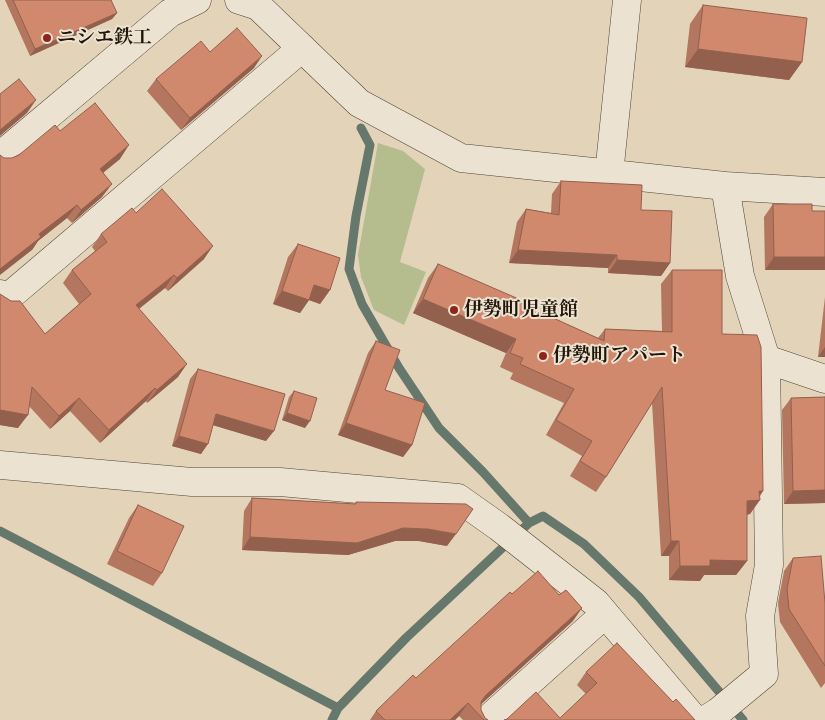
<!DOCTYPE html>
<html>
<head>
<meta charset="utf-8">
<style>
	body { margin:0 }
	canvas { display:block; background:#e2d3b9 }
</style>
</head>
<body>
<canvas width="825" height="720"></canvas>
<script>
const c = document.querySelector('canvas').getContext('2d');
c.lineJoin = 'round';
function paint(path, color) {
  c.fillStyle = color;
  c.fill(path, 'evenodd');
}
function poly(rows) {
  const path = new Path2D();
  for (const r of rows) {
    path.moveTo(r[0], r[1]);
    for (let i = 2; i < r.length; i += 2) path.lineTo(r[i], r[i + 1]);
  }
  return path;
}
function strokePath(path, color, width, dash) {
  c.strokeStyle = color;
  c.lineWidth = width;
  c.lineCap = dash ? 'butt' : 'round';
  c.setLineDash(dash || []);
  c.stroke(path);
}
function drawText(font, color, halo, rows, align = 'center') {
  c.font = font + ' "IM FELL French Canon","Noto Serif JP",serif';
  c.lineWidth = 4;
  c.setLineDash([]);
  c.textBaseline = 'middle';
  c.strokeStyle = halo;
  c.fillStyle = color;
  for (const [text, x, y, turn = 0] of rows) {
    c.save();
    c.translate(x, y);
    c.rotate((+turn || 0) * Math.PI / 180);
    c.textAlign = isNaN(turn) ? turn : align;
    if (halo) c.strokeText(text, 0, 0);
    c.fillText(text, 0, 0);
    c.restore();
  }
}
const green = poly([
	[378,143,403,151,425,169,400,262,426,272,404,325,374,310,361,277,358,255]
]);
const stream = poly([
	[361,128,370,145,356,216,349,269,362,304,399,368,439,428,483,472,529,523],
	[0,531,338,708],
	[332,720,338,708,406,638,529,523,543,516,584,544,639,597,743,720]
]);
const minor = poly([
	[239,0,258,6,359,103,461,158,725,186],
	[0,156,170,13,197,0],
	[609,174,627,0],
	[0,294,6,299,302,48],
	[766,359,825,379],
	[0,465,192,482,280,482,458,498,499,527,596,603,695,720],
	[487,720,605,614],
	[705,720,718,712,764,674,760,616,769,565,766,359,740,276,725,186,825,192]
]);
const wall = poly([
	[5,0,111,0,117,13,112,19,30,56],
	[703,5,802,62,789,80,685,67,690,24],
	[210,52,254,68,181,130,147,91,156,79],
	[60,131,120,159,103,173,102,197,72,223,67,218,38,241,32,250,4,158,12,158],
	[561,181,641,210,670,263,661,276,608,273,608,268,509,263,517,222,526,209,551,213,552,194],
	[773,204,812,211,825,211,825,270,765,270,764,217],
	[136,213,204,259,168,291,165,288,139,309,178,377,147,403,146,401,100,443,70,411,50,429,29,406,18,428,0,425,0,294,45,334,79,304,63,283,72,270,95,251,92,247,101,234],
	[298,244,330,290,320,304,309,300,300,313,273,304,288,257],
	[438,264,520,303,598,338,605,329,662,331,661,284,672,270,722,334,763,491,750,514,747,515,747,561,736,575,704,575,700,581,669,580,669,556,661,556,652,403,606,477,596,492,570,476,582,456,546,435,564,403,510,379,513,373,500,367,506,353,413,313,428,278],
	[825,297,825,357,818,357],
	[376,341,385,390,412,445,403,457,338,435,368,353],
	[198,369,266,441,213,425,201,454,172,446,190,379],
	[294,391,305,428,282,420,289,397],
	[825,397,825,503,784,504,782,410,791,398],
	[252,498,355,504,356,502,447,546,419,541,395,541,348,555,242,550,244,511],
	[138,505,162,573,153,586,107,564,129,518],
	[793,558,825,603,825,683,821,688,780,622,778,603,784,571],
	[573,621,481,704,481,710,485,718,488,720,463,720,459,716,455,720,370,720,376,711,416,678],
	[586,672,673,702,560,718,586,694,577,685]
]);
const shadedWall = poly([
	[117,13,112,19,30,56,35,49],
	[698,49,802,62,789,80,685,67],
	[262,56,254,68,181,130,190,118],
	[36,100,27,113,0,136,0,130],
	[129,145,120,159,90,183,100,169],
	[112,184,102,197,72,223,81,210],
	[77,205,67,218,38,241,32,250,0,275,0,269,39,234],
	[213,246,204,259,168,291,177,278],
	[518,250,617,255,608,268,509,263],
	[774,257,825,257,825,270,765,270],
	[617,260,670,263,661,276,608,273],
	[174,275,165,288,127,318,136,305],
	[314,285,330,290,320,304,309,300,300,313,273,304,282,291],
	[423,299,516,339,506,353,413,313],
	[825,347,825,357,818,357],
	[187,364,178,377,147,403,157,390],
	[155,388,146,401,100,443,109,430],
	[79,398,70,411,50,429,59,416],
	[0,410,28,415,18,428,0,425],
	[287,413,310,421,305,428,282,420],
	[216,414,274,431,266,441,209,424],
	[346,423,412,445,403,457,338,435],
	[179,436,208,444,201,454,172,446],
	[825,490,825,503,784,504,793,491],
	[759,491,763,491,756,500,760,500,750,514,737,515,747,501],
	[403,528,428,529,456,534,447,546,419,541,395,541,348,555,242,550,250,537],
	[671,541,679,541,669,556,661,556],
	[710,560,747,561,736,575,704,575,700,581,669,580,680,566],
	[582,608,573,621,477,708,486,695],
	[468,703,459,716,455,720,450,720]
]);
const building = poly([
	[13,0,111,0,117,13,35,49,13,0],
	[703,5,807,18,802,62,698,49,703,5],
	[237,28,262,56,190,118,156,79,201,41,210,52,237,28],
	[19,79,36,100,0,130,0,94,19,79],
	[95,103,129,145,100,169,112,184,81,210,77,205,39,234,41,237,0,269,0,155,4,158,12,158,19,155,55,125,60,131,95,103],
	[561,181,642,185,641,210,672,211,670,263,617,260,617,255,518,250,526,209,559,215,561,181],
	[162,189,213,246,177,278,174,275,136,305,187,364,157,390,155,388,109,430,79,398,59,416,32,387,28,415,0,410,0,294,11,301,20,301,45,334,91,294,72,270,107,242,101,234,132,208,136,213,162,189],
	[773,204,812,204,812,211,825,211,825,257,774,257,773,204],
	[298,244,340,258,330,290,314,285,309,300,282,291,298,244],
	[438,264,521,300,520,303,604,341,605,329,672,332,672,270,722,270,722,334,757,335,761,347,763,491,759,491,760,500,747,501,747,561,710,560,710,566,680,566,679,541,671,541,662,387,606,477,580,461,592,441,556,420,574,389,520,364,523,358,510,353,516,339,423,299,438,264],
	[376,341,400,350,385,390,425,403,412,445,346,423,376,341],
	[198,369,285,394,274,431,216,414,208,444,179,436,198,369],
	[294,391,317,398,310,421,287,413,294,391],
	[825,397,825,490,793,491,791,398,825,397],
	[252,498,356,504,356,502,466,504,473,509,456,534,428,529,403,528,357,543,250,537,252,498],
	[138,505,184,526,162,573,117,551,138,505],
	[821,556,825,603,825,666,789,609,787,589,793,558,821,556],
	[538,571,559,595,566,590,582,608,486,695,481,702,481,710,485,718,488,720,484,720,468,703,450,720,385,720,376,711,413,675,416,678,510,592,512,594,538,571],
	[617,643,673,702,676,699,695,720,504,720,507,719,536,692,560,718,597,683,586,672,617,643]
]);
const markers = [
	[47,38,5,"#8f2418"],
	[454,310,5,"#8f2418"],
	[543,356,5,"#8f2418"]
];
const poiNames = [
	["ニシエ鉄工",57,38],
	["伊勢町児童館",464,310],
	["伊勢町アパート",553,356]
];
paint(green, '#b5bc8e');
strokePath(stream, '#66776b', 9);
strokePath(minor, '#504434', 29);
strokePath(minor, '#ece2d2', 28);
paint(wall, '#b4765f');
paint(shadedWall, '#92604d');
paint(building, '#d1896e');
strokePath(building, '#92604d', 1);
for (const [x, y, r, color] of markers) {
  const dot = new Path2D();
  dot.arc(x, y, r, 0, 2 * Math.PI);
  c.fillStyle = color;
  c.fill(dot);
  strokePath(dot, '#ece2d2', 2);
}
drawText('bold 19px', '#201507', '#ece2d2', poiNames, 'left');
</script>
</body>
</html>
